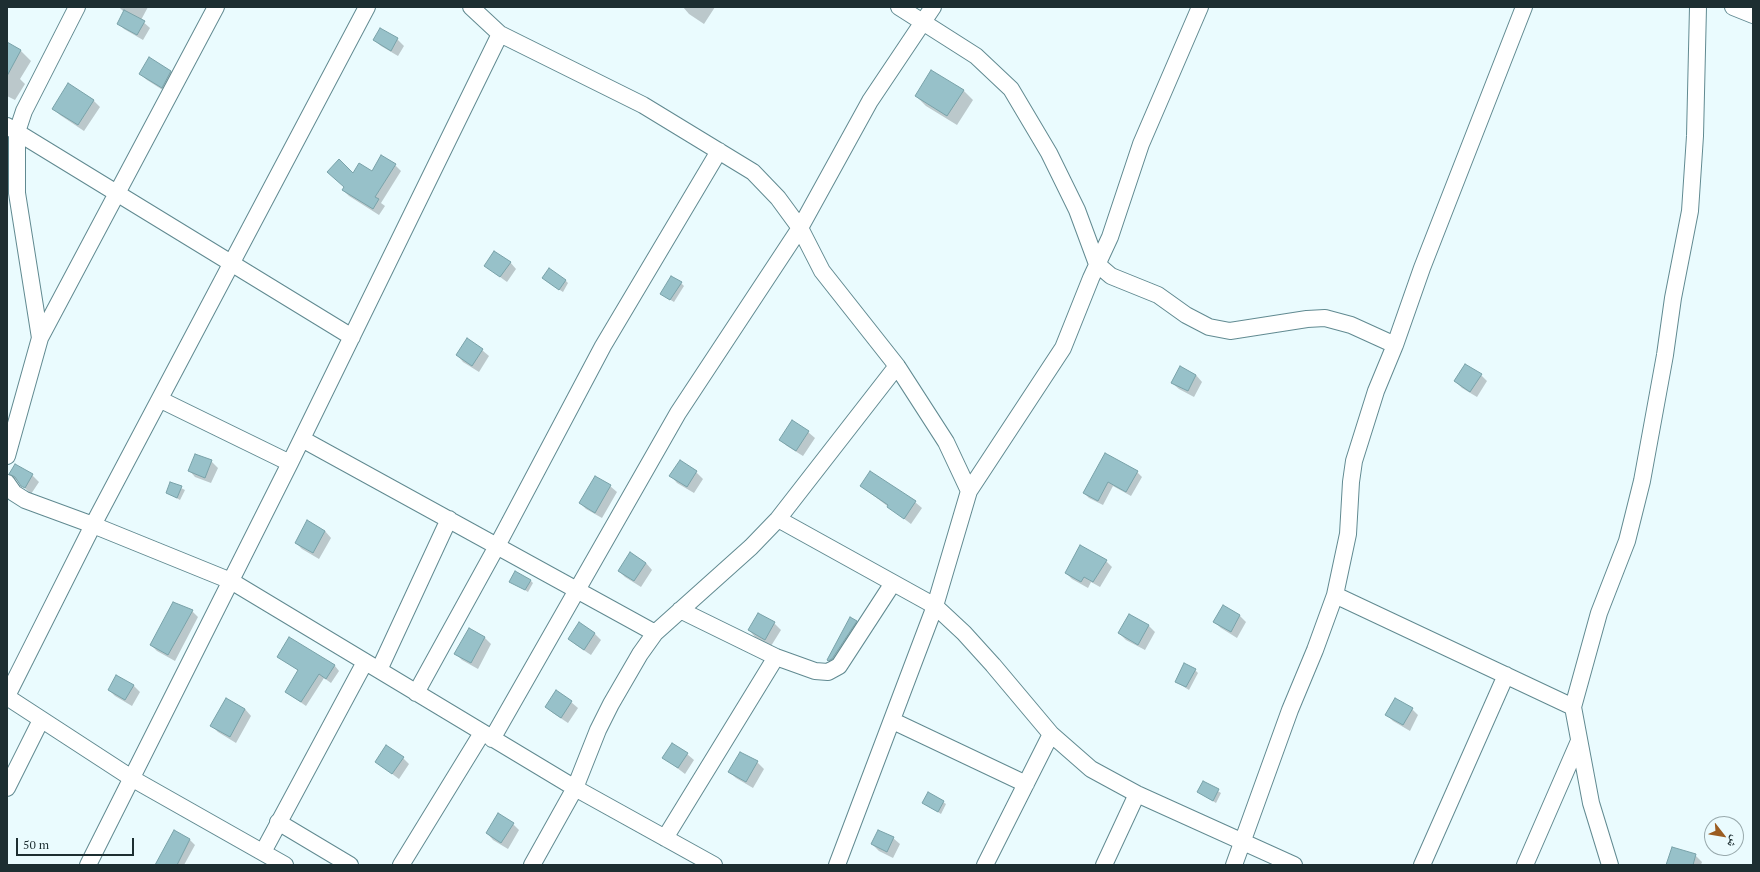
<!DOCTYPE html>
<html>
<head>
<meta charset="utf-8">
<style>
	body { margin:0 }
	#map { position:relative; width:1760px; height:872px; overflow:hidden; background:#eafbfe; font-family:"PT Serif","Noto Naskh Arabic",serif }
	canvas { display:block }
	.frame { position:absolute; inset:0; border:8px solid #1d2e31; pointer-events:none }
	.north { position:absolute; left:1704px; top:816px; width:40px; height:40px; box-sizing:border-box; background:#eafbfe; border:1px solid #98a9ac; border-radius:50%; rotate:121deg; font-size:11px; font-weight:700; line-height:16px; text-align:center; color:#1d2e31 }
	.north::after { content:''; display:block; margin:auto; width:14px; height:18px; background:#9b5d22; clip-path:polygon(50% 0,100% 100%,50% 72%,0 100%) }
	.scale { position:absolute; left:16px; top:838px; width:118px; height:18px; box-sizing:border-box; border:2px solid #1d2e31; border-top:0; padding-left:5px; font-size:12px; line-height:14px; white-space:nowrap; color:#1d2e31; -webkit-text-stroke:3px #eafbfe; paint-order:stroke }
</style>
</head>
<body>
<div id="map">
<canvas width="1760" height="872"></canvas>
<div class="frame"></div>
<div class="north">ش</div>
<div class="scale">50 m</div>
</div>
<script>
const c = document.querySelector('canvas').getContext('2d');
c.lineJoin = 'round';
function paint(path, color) {
  c.fillStyle = color;
  c.fill(path, 'evenodd');
}
function poly(rows) {
  const path = new Path2D();
  for (const r of rows) {
    path.moveTo(r[0], r[1]);
    for (let i = 2; i < r.length; i += 2) path.lineTo(r[i], r[i + 1]);
  }
  return path;
}
function strokePath(path, color, width, dash) {
  c.strokeStyle = color;
  c.lineWidth = width;
  c.lineCap = dash ? 'butt' : 'round';
  c.setLineDash(dash || []);
  c.stroke(path);
}
const shadow = poly([
	[119,7,148,7,141,20,150,28,143,40,124,29,118,23,124,12],
	[683,7,715,7,704,24,689,14],
	[380,29,397,39,404,46,398,56,381,46,374,40],
	[7,43,21,51,31,61,20,79,25,84,15,100,7,96],
	[149,59,171,71,177,78,169,94,147,80,140,74],
	[963,90,973,100,957,125,926,106,916,96],
	[93,100,100,107,84,131,60,115,53,108],
	[395,165,401,171,381,203,385,206,379,215,349,196,343,190,353,174,373,172],
	[510,262,516,269,507,282,485,266],
	[565,280,568,283,563,292,546,281],
	[681,283,684,286,674,302,664,296],
	[482,350,489,356,479,372,463,362,457,355],
	[1180,367,1196,375,1202,382,1194,397,1179,389,1172,383],
	[1481,375,1487,381,1477,397,1462,388,1455,381],
	[808,432,815,438,803,456,787,446,780,440],
	[1105,454,1137,472,1142,477,1131,496,1113,486,1103,505,1089,498,1084,493],
	[211,461,218,468,211,483,195,477,189,470],
	[680,462,696,472,703,479,694,493,677,483,671,476],
	[10,474,32,475,39,482,31,494],
	[595,477,610,486,617,492,602,518,586,509,580,503],
	[171,483,185,490,180,500,167,493],
	[861,486,915,502,922,508,911,524],
	[325,531,331,538,319,559,302,549,296,543],
	[1106,561,1112,567,1100,587,1091,582,1088,588,1072,579,1066,573],
	[646,563,652,570,641,587,625,577,619,571],
	[530,580,533,583,528,592,510,581],
	[1223,606,1240,616,1246,622,1237,638,1221,628,1214,622],
	[192,611,198,617,175,661,157,651,151,645],
	[1129,615,1149,626,1155,632,1145,650,1126,640,1119,633],
	[856,622,866,632,838,670,828,660],
	[774,623,781,630,771,646,755,637,749,630],
	[579,624,595,634,601,640,591,655,576,645,569,639],
	[469,629,485,638,491,644,478,669,462,660,456,654],
	[290,638,335,666,339,671,331,683,324,678,306,706,286,692,299,671,278,657],
	[1195,670,1198,673,1189,690,1176,682],
	[133,685,140,692,132,706,115,696,109,690],
	[571,702,578,708,568,723,553,713,546,707],
	[245,709,251,716,236,743,218,732,212,726],
	[1412,709,1418,715,1410,731,1393,721,1387,715],
	[687,754,694,760,685,774,664,758],
	[403,758,409,764,399,779,376,762],
	[757,762,764,769,753,788,736,778,729,772],
	[1203,782,1221,793,1216,803,1198,792],
	[943,802,946,804,941,814,923,803],
	[513,824,519,830,508,849,493,840,487,833],
	[174,831,190,840,195,845,184,865,156,865],
	[893,838,900,844,893,858,879,851,872,844],
	[1695,855,1702,862,1701,865,1667,865]
]);
const building = poly([
	[124,10,145,21,137,35,117,24,124,10],
	[380,28,398,38,391,51,373,40,380,28],
	[7,42,21,50,7,76,7,42],
	[149,57,171,71,162,88,139,74,149,57],
	[931,70,964,90,947,116,915,96,931,70],
	[68,83,94,100,78,125,52,109,68,83],
	[381,155,396,164,375,197,379,199,373,209,342,190,344,187,327,172,339,159,353,173,359,163,372,171,381,155],
	[494,251,511,262,500,277,484,266,494,251],
	[549,268,566,280,559,290,542,278,549,268],
	[671,276,682,282,670,300,660,294,671,276],
	[467,338,483,349,472,366,456,355,467,338],
	[1465,364,1482,374,1470,392,1454,381,1465,364],
	[1180,366,1196,375,1188,391,1171,383,1180,366],
	[792,420,809,431,796,451,779,440,792,420],
	[1105,453,1138,471,1126,492,1108,482,1098,501,1083,493,1105,453],
	[195,454,212,460,205,478,188,471,195,454],
	[680,460,697,471,687,487,669,476,680,460],
	[15,464,33,474,25,488,21,486,15,477,9,474,15,464],
	[870,471,916,501,904,519,887,507,888,505,860,486,870,471],
	[595,476,611,485,595,513,579,503,595,476],
	[170,482,182,486,177,498,166,493,170,482],
	[307,520,325,531,313,553,295,543,307,520],
	[1080,545,1107,560,1093,582,1084,577,1081,582,1065,573,1080,545],
	[630,552,646,563,634,581,618,571,630,552],
	[515,571,531,580,525,590,509,582,515,571],
	[173,602,193,610,168,655,150,645,173,602],
	[1223,605,1240,615,1231,632,1213,622,1223,605],
	[758,613,775,622,765,640,748,630,758,613],
	[1129,614,1149,625,1138,645,1118,633,1129,614],
	[850,617,857,621,832,659,828,661,827,660,850,617],
	[579,622,595,633,584,650,568,639,579,622],
	[469,628,485,637,471,663,454,654,469,628],
	[289,637,335,665,326,679,319,674,301,702,285,692,298,670,277,657,289,637],
	[1184,663,1196,669,1186,687,1175,682,1184,663],
	[116,675,134,685,125,700,108,690,116,675],
	[556,690,572,701,561,718,545,707,556,690],
	[226,698,245,709,230,737,210,726,226,698],
	[1395,698,1413,708,1403,725,1385,715,1395,698],
	[672,743,688,753,678,768,662,758,672,743],
	[386,745,404,757,392,774,375,762,386,745],
	[740,752,758,761,746,782,728,772,740,752],
	[1203,781,1219,789,1213,801,1197,792,1203,781],
	[928,792,944,801,938,812,922,803,928,792],
	[498,813,514,823,501,843,486,833,498,813],
	[174,830,190,839,177,865,155,865,174,830],
	[878,830,894,837,887,852,871,844,878,830],
	[1672,847,1696,854,1693,865,1666,865,1672,847]
]);
const minor = poly([
	[471,7,500,34,643,105,753,172,778,198,800,228,822,271,897,366,946,442,969,491],
	[899,7,976,56,1011,89,1049,153,1077,210,1097,264,1111,276,1158,295,1186,315,1209,327,1230,331,1307,319,1325,318,1351,325,1395,345],
	[1733,7,1753,15],
	[7,126,352,337],
	[40,338,17,193,17,132,24,111,77,7],
	[161,400,290,463],
	[302,439,655,633],
	[7,456,40,338,216,7],
	[7,483,14,493,25,500,93,525,231,581,575,788,714,865],
	[778,519,935,606,964,633,993,665,1051,734,1091,769,1137,794,1294,865],
	[1335,595,1573,707],
	[680,610,776,657,815,671,828,672,839,666,893,583],
	[379,670,449,519],
	[416,693,497,546,603,346,719,151],
	[7,696,93,525,367,7],
	[7,697,133,779,285,865],
	[893,721,1026,784],
	[492,739,678,413,800,228,870,101,933,7],
	[7,788,41,720],
	[278,822,350,865],
	[665,838,776,657],
	[263,852,365,662],
	[88,865,290,463,500,34],
	[401,865,482,733],
	[532,865,575,788,598,730,611,704,640,654,655,633,751,547,778,519,897,366],
	[837,865,935,606,969,491,1063,348,1091,278,1110,237,1141,144,1200,7],
	[985,865,1051,734],
	[1104,865,1137,794],
	[1234,865,1290,710,1315,650,1335,595,1348,534,1351,482,1354,461,1376,391,1395,345,1422,268,1524,7],
	[1422,865,1506,675],
	[1525,865,1579,741],
	[1610,865,1591,803,1573,707,1599,613,1627,541,1642,481,1665,355,1673,298,1690,211,1695,136,1698,7]
]);
paint(shadow, '#0003');
paint(building, '#97c1c9');
strokePath(building, '#79a2a9', 1);
strokePath(minor, '#618a91', 18);
strokePath(minor, '#fff', 16);
</script>
</body>
</html>
